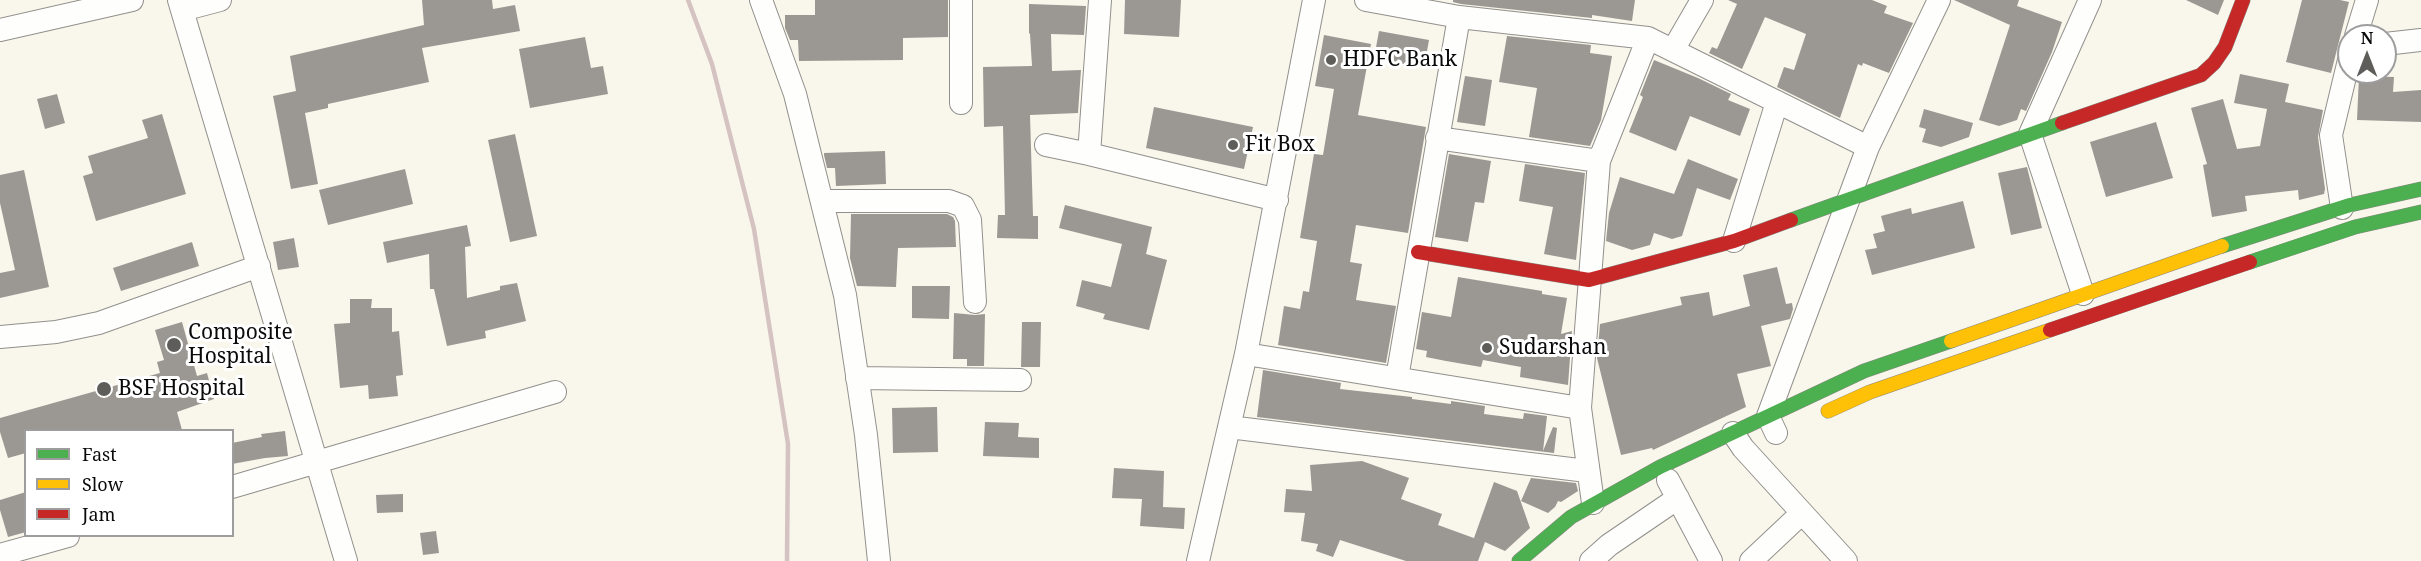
<!DOCTYPE html>
<html>
<head>
<meta charset="utf-8">
<style>
	body { margin:0 }
	#map { position:relative; width:2421px; height:561px; overflow:hidden; background:#f9f6ec; font-family:"Noto Serif",serif }
	canvas { display:block }
	.legend { position:absolute; left:24px; top:429px; width:210px; height:108px; box-sizing:border-box; background:#fff; border:2px solid #9d9d9d; margin:0; padding:8px 10px; list-style:none; font-size:18px; color:#0a0a0a }
	.legend li { display:flex; align-items:center; gap:12px; height:30px }
	.legend b { width:30px; border:2px solid #9d9d9d }
	.north { position:absolute; left:2337px; top:24px; width:60px; height:60px; box-sizing:border-box; background:#fff; border:2px solid #9d9d9d; border-radius:50%; rotate:0deg; font-size:16px; font-weight:700; line-height:24px; text-align:center; color:#0a0a0a }
	.north::after { content:''; display:block; margin:auto; width:21px; height:27px; background:#5e5d59; clip-path:polygon(50% 0,100% 100%,50% 72%,0 100%) }
</style>
</head>
<body>
<div id="map">
<canvas width="2421" height="561"></canvas>
<ul class="legend">
<li><b style="height:8px;background:#4caf50"></b>Fast</li>
<li><b style="height:8px;background:#ffc107"></b>Slow</li>
<li><b style="height:8px;background:#c62828"></b>Jam</li>
</ul>
<div class="north">N</div>
</div>
<script>
const c = document.querySelector('canvas').getContext('2d');
c.lineJoin = 'round';
function paint(path, color) {
  c.fillStyle = color;
  c.fill(path, 'evenodd');
}
function poly(rows) {
  const path = new Path2D();
  for (const r of rows) {
    path.moveTo(r[0], r[1]);
    for (let i = 2; i < r.length; i += 2) path.lineTo(r[i], r[i + 1]);
  }
  return path;
}
function strokePath(path, color, width, dash) {
  c.strokeStyle = color;
  c.lineWidth = width;
  c.lineCap = dash ? 'butt' : 'round';
  c.setLineDash(dash || []);
  c.stroke(path);
}
function drawText(font, color, halo, rows, align = 'center') {
  c.font = font + ' "Noto Serif",serif';
  c.lineWidth = 6;
  c.setLineDash([]);
  c.textBaseline = 'middle';
  c.strokeStyle = halo;
  c.fillStyle = color;
  for (const [text, x, y, turn = 0] of rows) {
    c.save();
    c.translate(x, y);
    c.rotate((+turn || 0) * Math.PI / 180);
    c.textAlign = isNaN(turn) ? turn : align;
    if (halo) c.strokeText(text, 0, 0);
    c.fillText(text, 0, 0);
    c.restore();
  }
}
const building = poly([
	[422,0,492,0,493,9,515,5,520,31,422,48,429,82,328,104,328,108,305,113,318,184,291,189,273,96,296,91,290,56,424,25],
	[815,0,948,0,948,37,903,38,903,60,799,61,798,40,790,40,785,28,785,15,815,15],
	[1125,0,1181,0,1179,37,1124,34],
	[1453,0,1635,0,1632,21,1592,15,1592,18,1461,4,1453,2],
	[1728,0,1872,0,1887,6,1884,13,1913,23,1889,73,1863,63,1862,66,1858,64,1840,118,1777,87,1784,67,1794,70,1806,34,1765,17,1742,69,1709,53,1712,47,1717,49,1737,4],
	[1954,0,2019,0,2017,6,2062,22,2052,52,2026,111,2021,109,2017,120,1999,126,1979,120,2010,25],
	[2186,0,2224,0,2218,15],
	[2302,0,2340,0,2349,2,2331,73,2286,62],
	[1029,4,1086,6,1084,35,1051,34,1052,71,1081,70,1078,113,1030,115,1033,216,1038,216,1038,239,997,238,998,215,1005,215,1003,126,984,127,983,67,1032,66,1030,34,1029,33],
	[1379,31,1429,40,1424,68,1374,58],
	[1324,35,1371,44,1358,115,1426,127,1408,233,1356,225,1350,262,1362,264,1356,300,1396,306,1386,363,1278,345,1284,306,1300,309,1303,291,1309,292,1317,241,1300,238,1314,154,1323,155,1334,89,1315,86],
	[1507,36,1591,45,1590,53,1612,56,1601,120,1590,146,1529,137,1537,88,1499,82],
	[585,37,591,68,603,66,608,94,530,108,519,49],
	[1654,60,1698,78,1731,94,1728,100,1750,109,1740,136,1690,116,1676,151,1629,132,1643,97,1640,95],
	[2240,74,2289,84,2285,102,2323,110,2318,137,2325,189,2324,194,2299,200,2298,190,2245,196,2247,211,2212,217,2203,165,2207,164,2191,108,2223,99,2237,149,2260,146,2267,109,2234,103],
	[1465,76,1492,80,1485,126,1457,122],
	[2359,76,2394,77,2393,92,2421,90,2421,122,2357,120],
	[57,94,65,123,45,129,37,99],
	[1154,107,1253,127,1244,169,1146,148],
	[1924,109,1973,123,1969,137,1941,147,1922,142,1926,129,1919,127],
	[162,114,186,194,96,221,83,176,93,173,88,156,148,138,142,120],
	[2156,122,2173,178,2106,197,2090,142],
	[515,134,537,236,510,242,488,140],
	[885,151,886,184,836,186,835,168,827,168,824,155,824,153],
	[1449,154,1491,161,1484,203,1475,202,1468,242,1435,237],
	[1688,159,1738,179,1730,200,1697,188,1682,236,1672,239,1654,233,1650,245,1632,250,1606,241,1609,213,1620,177,1674,194],
	[1525,164,1585,173,1576,260,1544,254,1553,207,1519,201],
	[2027,167,2042,228,2011,235,1998,173],
	[405,169,413,204,328,225,319,190],
	[24,170,49,287,0,298,0,273,15,270,0,203,0,175],
	[1963,201,1975,248,1872,275,1865,250,1877,248,1873,234,1885,231,1881,216,1911,208,1912,214],
	[1065,205,1152,227,1146,254,1167,260,1149,330,1103,319,1105,314,1076,306,1082,280,1111,287,1122,244,1059,228],
	[851,214,947,214,953,217,955,221,956,247,898,248,896,287,857,286,850,258],
	[467,225,471,246,465,247,467,298,500,290,500,286,517,283,526,321,485,331,486,338,447,346,434,289,430,289,429,254,387,263,383,242],
	[294,238,299,267,278,270,273,242],
	[192,242,199,266,121,291,113,268],
	[1777,267,1786,304,1792,303,1793,309,1790,319,1761,326,1771,366,1737,374,1746,407,1653,450,1652,448,1621,455,1597,358,1600,324,1682,305,1680,297,1709,292,1713,316,1750,306,1743,275],
	[1458,277,1542,291,1542,294,1567,298,1561,334,1572,331,1568,385,1520,377,1521,367,1483,360,1481,367,1446,361,1426,357,1427,351,1416,349,1422,312,1451,317],
	[912,286,950,286,949,319,912,318],
	[350,299,372,299,371,308,392,308,392,332,399,331,403,375,396,376,398,396,369,399,368,385,340,388,334,324,350,323],
	[954,313,975,315,985,314,984,366,967,366,967,359,953,359],
	[182,322,197,376,207,373,214,399,177,412,182,430,26,430,26,453,8,458,0,432,0,418,160,373,157,362,164,360,155,330],
	[1022,322,1041,322,1040,367,1021,367],
	[1263,370,1341,383,1340,389,1412,397,1412,399,1451,404,1451,401,1485,406,1484,414,1523,419,1524,413,1547,416,1543,451,1553,427,1557,428,1554,453,1257,417],
	[937,407,938,452,893,453,892,408],
	[985,422,1019,423,1018,437,1039,438,1039,458,983,456],
	[285,431,288,456,265,458,232,464,232,443,262,437,261,434],
	[1362,461,1409,478,1401,499,1442,514,1438,525,1482,541,1474,538,1494,482,1517,491,1530,528,1505,551,1485,542,1478,561,1406,561,1340,540,1333,557,1316,551,1318,544,1301,541,1305,513,1284,512,1286,489,1312,491,1310,465],
	[1114,468,1164,471,1163,507,1185,508,1184,529,1140,526,1142,499,1112,498],
	[1531,478,1576,483,1578,491,1561,502,1558,501,1555,507,1548,513,1521,501],
	[26,492,26,532,8,537,0,510,0,500],
	[403,494,403,512,377,513,376,495],
	[436,531,439,553,423,555,420,533]
]);
const street = poly([
	[179,0,346,561],
	[761,0,795,94,845,295,866,435,879,561],
	[1366,0,1459,17,1648,38,1868,147],
	[182,10,220,0],
	[0,30,132,0],
	[2356,36,2367,0],
	[2385,44,2421,40],
	[1673,50,1702,0],
	[961,103,961,0],
	[1437,138,1599,161],
	[1046,145,1089,154,1100,0],
	[1089,154,1277,200],
	[822,201,949,201,963,206,970,220,975,302],
	[2342,208,2331,135,2349,60],
	[1734,241,1777,102],
	[2083,294,2030,134,2090,0],
	[0,337,56,332,99,323,259,266],
	[1246,354,1580,408],
	[857,378,1020,380],
	[1397,378,1459,17],
	[1229,427,1587,471],
	[1733,433,1743,448,1846,561],
	[1776,433,1768,416,1868,147,1939,0],
	[1668,480,1711,561],
	[232,487,555,392],
	[1593,503,1580,408,1599,161,1648,38],
	[0,555,68,536],
	[1198,561,1246,354,1314,0],
	[1591,561,1609,545,1678,498],
	[1751,561,1802,513]
]);
const fast = poly([
	[1791,220,2062,123],
	[2222,246,2350,205,2421,189],
	[2250,262,2355,227,2421,212],
	[1519,561,1571,517,1660,467,1864,371,1951,341]
]);
const slow = poly([
	[1951,341,2222,246],
	[1828,411,1870,392,2050,330]
]);
const jam = poly([
	[2062,123,2201,75,2214,63,2225,47,2243,0],
	[1418,252,1589,280,1734,241,1791,220],
	[2050,330,2250,262]
]);
const rail = poly([
	[688,0,712,64,754,229,788,444,787,561]
]);
const markers = [
	[1331,60,6,"#5e5d59"],
	[1233,145,6,"#5e5d59"],
	[174,345,8,"#5e5d59"],
	[1487,348,6,"#5e5d59"],
	[104,389,8,"#5e5d59"]
];
const poiNames = [
	["HDFC Bank",1343,60],
	["Fit Box",1245,145],
	["Composite",188,333],
	["Hospital",188,357],
	["Sudarshan",1499,348],
	["BSF Hospital",118,389]
];
paint(building, '#9b9893');
strokePath(street, '#92908c', 24);
strokePath(fast, '#888782', 15);
strokePath(slow, '#888782', 15);
strokePath(jam, '#888782', 15);
strokePath(street, '#fefefc', 22);
strokePath(fast, '#4caf50', 14);
strokePath(slow, '#ffc107', 14);
strokePath(jam, '#c62828', 14);
strokePath(rail, '#d5c3c2', 4.5);
for (const [x, y, r, color] of markers) {
  const dot = new Path2D();
  dot.arc(x, y, r, 0, 2 * Math.PI);
  c.fillStyle = color;
  c.fill(dot);
  strokePath(dot, '#fff', 2);
}
drawText('21px', '#0a0a0a', '#fff', poiNames, 'left');
</script>
</body>
</html>
